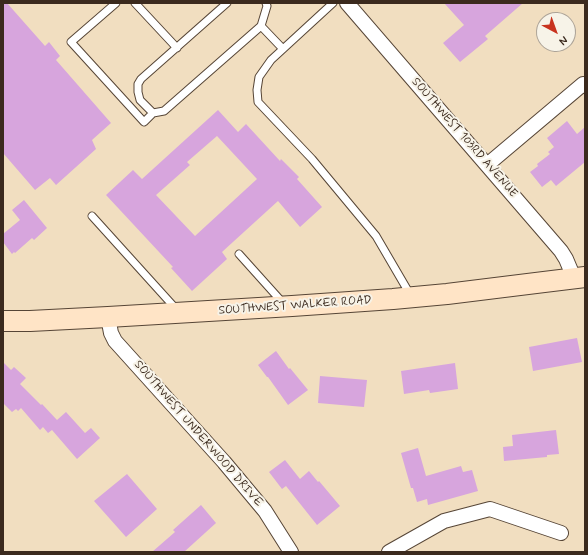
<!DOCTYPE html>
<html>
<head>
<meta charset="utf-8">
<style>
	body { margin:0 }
	#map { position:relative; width:588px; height:555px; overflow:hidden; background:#f1dec0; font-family:Mynerve,sans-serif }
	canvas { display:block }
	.frame { position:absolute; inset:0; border:4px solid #3b2a1e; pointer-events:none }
	.north { position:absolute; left:536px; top:12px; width:40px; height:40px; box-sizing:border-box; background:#f7f3e8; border:1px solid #aca397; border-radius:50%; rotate:139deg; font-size:11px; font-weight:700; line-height:16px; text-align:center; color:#3b2a1e }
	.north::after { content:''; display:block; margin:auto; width:14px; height:18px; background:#c8321e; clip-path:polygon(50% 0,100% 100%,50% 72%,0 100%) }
</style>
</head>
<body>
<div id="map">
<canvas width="588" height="555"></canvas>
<div class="frame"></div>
<div class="north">N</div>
</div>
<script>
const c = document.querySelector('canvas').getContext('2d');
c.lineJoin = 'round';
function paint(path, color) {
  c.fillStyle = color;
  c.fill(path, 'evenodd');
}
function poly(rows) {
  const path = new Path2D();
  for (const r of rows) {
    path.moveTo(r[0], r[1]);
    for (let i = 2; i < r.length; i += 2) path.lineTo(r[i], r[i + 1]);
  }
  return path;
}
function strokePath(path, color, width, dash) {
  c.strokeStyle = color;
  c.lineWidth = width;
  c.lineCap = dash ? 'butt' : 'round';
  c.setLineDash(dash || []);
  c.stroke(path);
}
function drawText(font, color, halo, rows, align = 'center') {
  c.font = font + ' Mynerve,sans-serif';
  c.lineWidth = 4;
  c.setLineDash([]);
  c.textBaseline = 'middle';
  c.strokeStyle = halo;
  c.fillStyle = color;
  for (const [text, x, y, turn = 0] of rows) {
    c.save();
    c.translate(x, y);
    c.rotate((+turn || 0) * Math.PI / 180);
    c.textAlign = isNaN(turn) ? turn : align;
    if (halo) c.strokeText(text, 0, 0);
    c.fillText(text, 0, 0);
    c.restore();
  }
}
const building = poly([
	[3,3,7,3,45,46,49,42,60,56,56,60,111,123,92,140,96,149,56,185,50,178,35,190,3,153],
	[444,3,523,3,485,36,488,39,460,62,443,43,464,25],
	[218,110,238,132,246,124,280,161,281,159,299,177,297,179,322,207,300,227,278,201,222,252,227,259,192,291,171,268,173,267,106,195,133,170,142,179],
	[217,136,257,179,195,236,156,195,190,165,187,162],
	[567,121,577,134,585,127,585,162,556,186,551,180,542,187,530,172,538,166,537,164,550,154,548,152,554,147,547,138],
	[24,200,47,228,34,240,32,238,15,253,14,252,12,254,3,242,3,234,20,220,12,210],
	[577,338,582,362,533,371,529,347],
	[276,351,289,369,290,368,308,390,288,405,268,377,267,377,258,365],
	[3,362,11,370,14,367,26,378,20,384,41,405,42,404,57,420,66,412,85,433,91,428,100,438,77,459,52,430,48,433,43,427,40,430,21,408,18,411,16,409,12,412,3,403],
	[455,363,458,389,430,393,429,390,404,394,401,371],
	[320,376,367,380,364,407,318,403],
	[556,430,559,454,547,455,547,457,504,461,503,447,513,446,512,435],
	[418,448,426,476,461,466,463,472,472,470,478,491,428,505,427,499,417,502,413,488,411,488,401,453],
	[285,460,300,479,309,471,318,482,319,481,340,506,317,525,286,486,282,489,269,472],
	[127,474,157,509,126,537,94,501],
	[201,505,216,523,184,552,152,552,175,532,173,530]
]);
const service = poly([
	[116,3,71,42,144,122,153,113],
	[135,3,177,48],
	[227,3,141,79,138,84,138,92,140,100,153,113,164,111,261,26,267,6,266,3],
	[333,3,271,60,259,77,257,90,258,102,312,159,376,236,411,296],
	[261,26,283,49],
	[92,216,177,310],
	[239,254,283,303]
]);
const minor = poly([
	[347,3,561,251,566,259,574,278],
	[487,165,583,84,585,86],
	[108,317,111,333,115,341,224,462,265,511,291,552],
	[389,552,444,521,490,509,561,533]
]);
const secondary = poly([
	[3,321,30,321,108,317,292,306,393,299,447,294,544,282,585,277]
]);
const streetNames = [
	["SOUTHWEST 103RD AVENUE",464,138,49],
	["SOUTHWEST WALKER ROAD",295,306,-4],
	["SOUTHWEST UNDERWOOD DRIVE",198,434,49]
];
paint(building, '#d7a5dd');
strokePath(service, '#564536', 9);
strokePath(minor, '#564536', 16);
strokePath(secondary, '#564536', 22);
strokePath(service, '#fff', 7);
strokePath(minor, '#fff', 14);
strokePath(secondary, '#ffe4c6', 20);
drawText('12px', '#3b2a1e', '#f7f3e8', streetNames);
</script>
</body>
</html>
